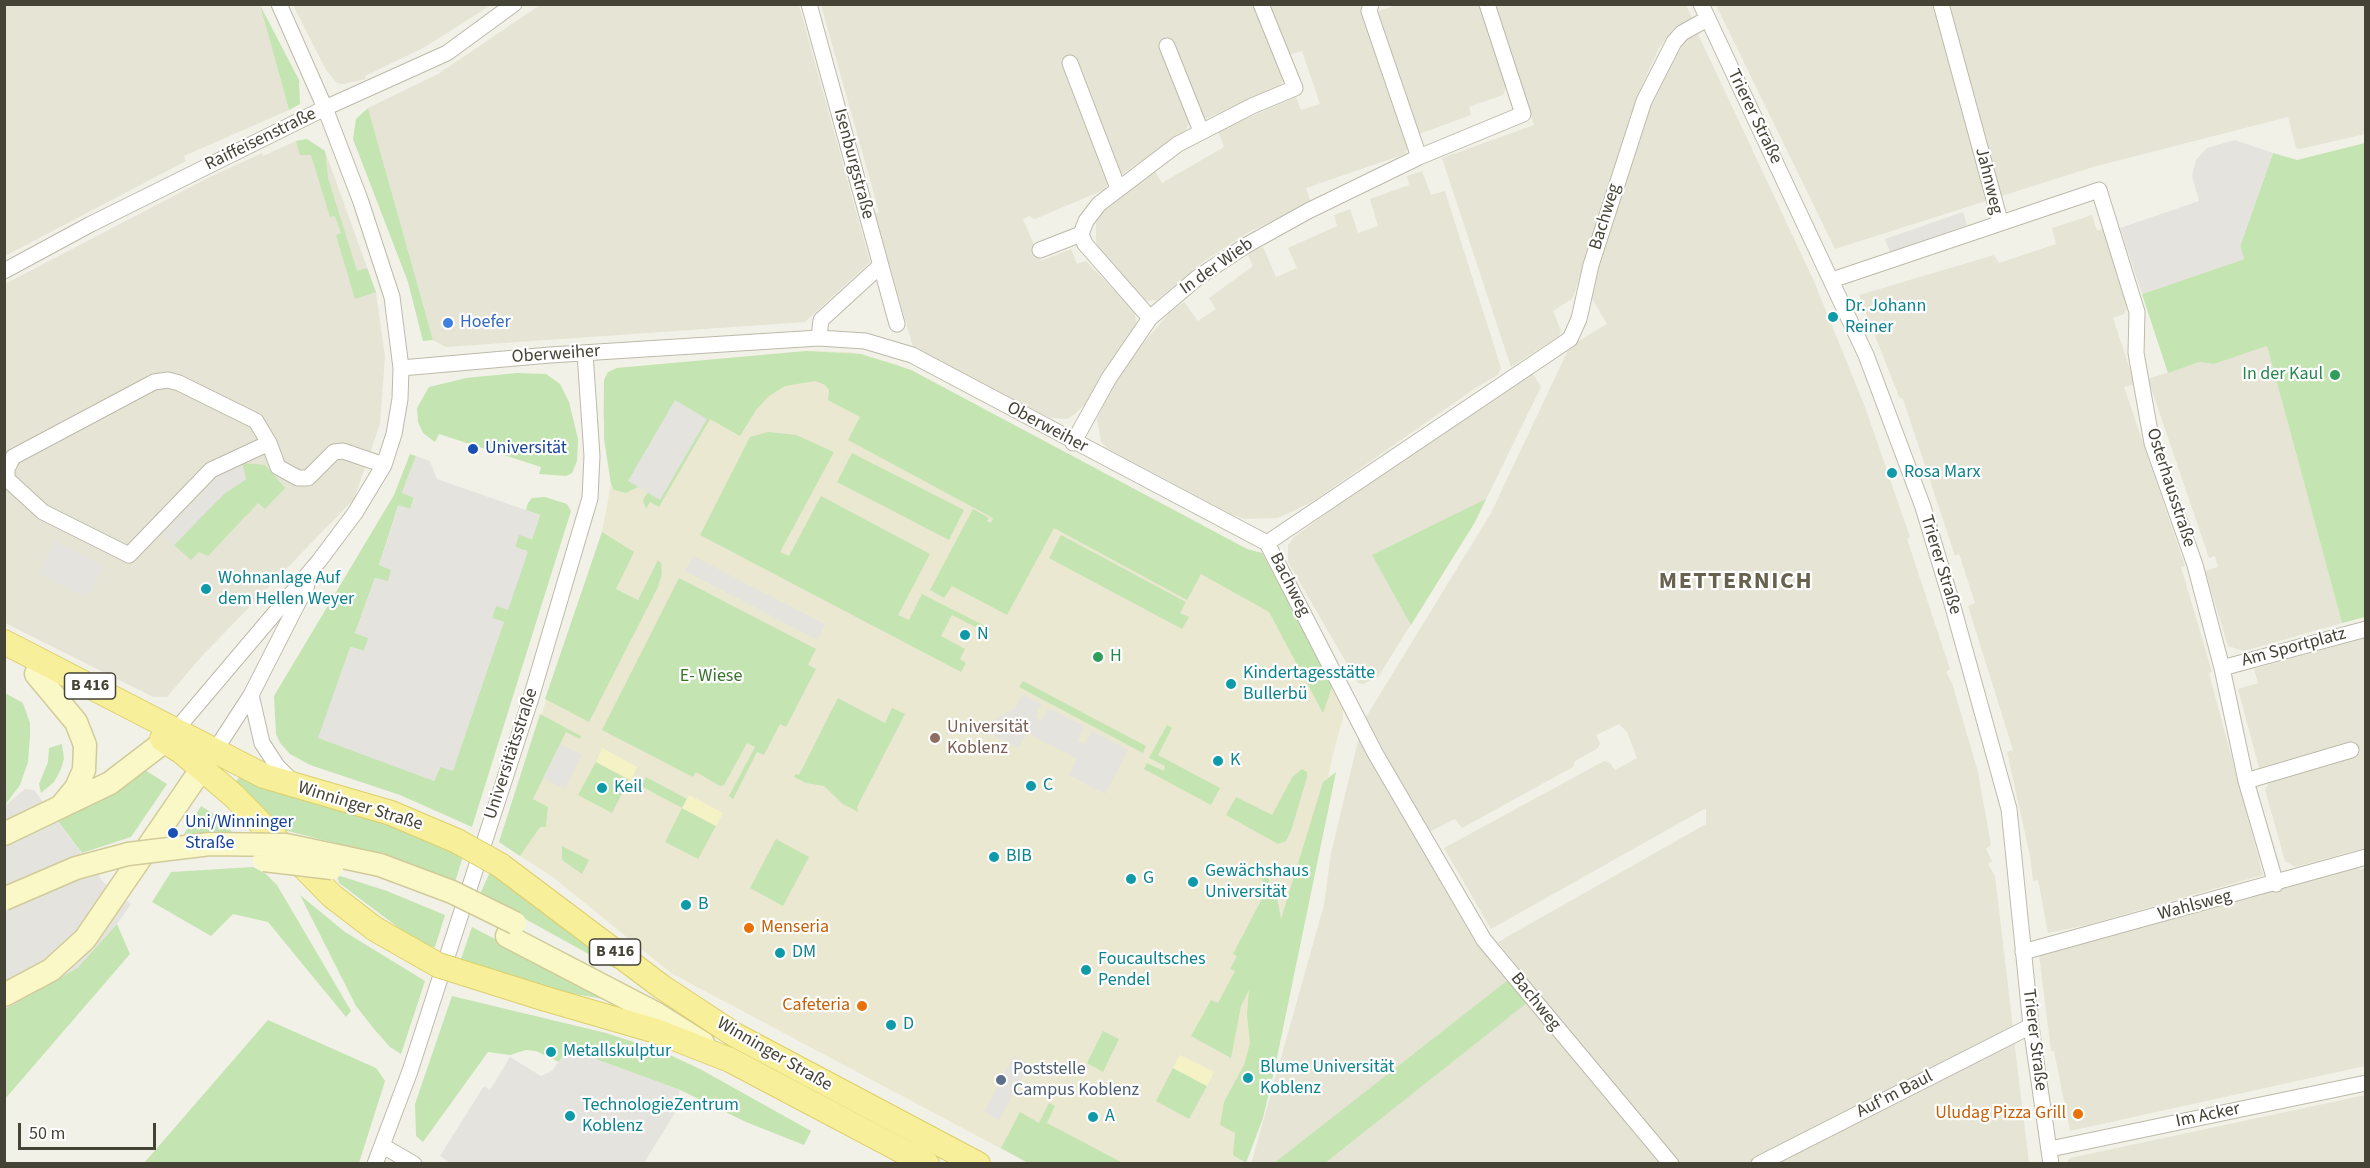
<!DOCTYPE html>
<html>
<head>
<meta charset="utf-8">
<style>
	body { margin:0 }
	#map { position:relative; width:2370px; height:1168px; overflow:hidden; background:#f2f1e7; font-family:"Source Sans 3",sans-serif }
	canvas { display:block }
	.frame { position:absolute; inset:0; border:6px solid #454236; pointer-events:none }
	.scale { position:absolute; left:18px; top:1123px; width:138px; height:27px; box-sizing:border-box; border:3px solid #454236; border-top:0; padding-left:8px; font-size:18px; line-height:21px; white-space:nowrap; color:#454236; -webkit-text-stroke:4px #fff; paint-order:stroke }
</style>
</head>
<body>
<div id="map">
<canvas width="2370" height="1168"></canvas>
<div class="frame"></div>
<div class="scale">50 m</div>
</div>
<script>
const c = document.querySelector('canvas').getContext('2d');
c.lineJoin = 'round';
function paint(path, color) {
  c.fillStyle = color;
  c.fill(path, 'evenodd');
}
function poly(rows) {
  const path = new Path2D();
  for (const r of rows) {
    path.moveTo(r[0], r[1]);
    for (let i = 2; i < r.length; i += 2) path.lineTo(r[i], r[i + 1]);
  }
  return path;
}
function strokePath(path, color, width, dash) {
  c.strokeStyle = color;
  c.lineWidth = width;
  c.lineCap = dash ? 'butt' : 'round';
  c.setLineDash(dash || []);
  c.stroke(path);
}
function drawText(font, color, halo, rows, align = 'center') {
  c.font = font + ' "Source Sans 3",sans-serif';
  c.lineWidth = 4.5;
  c.setLineDash([]);
  c.textBaseline = 'middle';
  c.strokeStyle = halo;
  c.fillStyle = color;
  for (const [text, x, y, turn = 0] of rows) {
    c.save();
    c.translate(x, y);
    c.rotate((+turn || 0) * Math.PI / 180);
    c.textAlign = isNaN(turn) ? turn : align;
    if (halo) c.strokeText(text, 0, 0);
    c.fillText(text, 0, 0);
    c.restore();
  }
}
const residential = poly([
	[5,4,260,5,289,110,184,156,186,161,5,256],
	[293,5,491,5,425,47,365,76,366,79,343,84,337,83,326,70],
	[540,5,799,5,870,262,805,322,446,347,433,340,368,108,438,74],
	[821,5,1255,5,1284,77,1280,86,1203,120,1190,120,1186,130,1121,175,1072,56,1061,60,1109,180,1106,189,1035,219,1029,216,1023,219,1041,261,1071,249,1077,264,1086,261,1135,312,1136,324,1106,367,1086,403,1075,414,1067,419,1050,418,913,347,875,214,879,212],
	[1268,5,1360,5,1409,145,1405,154,1306,188,1311,202,1249,232,1204,261,1157,300,1146,301,1101,252,1096,243,1096,221,1102,212,1154,170,1162,183,1224,147,1218,131,1296,97,1301,110,1320,104,1302,51,1289,55],
	[1396,5,1479,5,1507,86,1503,95,1469,107,1471,115,1419,134,1376,12],
	[1493,5,1686,5,1692,18,1674,28,1659,48,1647,74,1631,114,1573,298,1553,311,1561,331,1559,336,1511,367,1442,158,1534,125],
	[1716,5,2365,5,2365,134,2300,149,2296,148,2288,117,2093,167,1835,249],
	[1698,34,1813,279,1865,407,1910,537,1907,539,1950,669,1946,672,1952,683,1978,772,1991,845,1986,849,1992,861,1988,864,1995,876,2013,1028,1748,1163,1678,1163,1585,1048,1581,1048,1498,942,1706,824,1706,808,1491,929,1444,848,1604,761,1610,763,1615,770,1637,758,1627,732,1619,724,1596,735,1600,743,1598,748,1575,761,1573,767,1462,828,1455,819,1427,833,1366,717,1491,513,1570,346,1607,324,1588,292,1660,75,1684,40],
	[307,139,325,151,376,292,385,357,380,424,354,499,201,657,167,697,153,697,5,623,5,284,208,178,262,153,263,156,296,141],
	[1422,171,1431,195,1445,191,1501,368,1498,375,1477,387,1312,502,1278,518,1245,519,1231,514,1108,449,1101,442,1097,419,1109,393,1135,353,1170,312,1184,302,1198,321,1216,309,1209,298,1253,266,1247,253,1263,247,1276,277,1297,268,1288,248,1337,226,1334,215,1350,209,1358,233,1378,226,1370,199,1409,185,1407,176],
	[2092,215,2097,231,2105,228,2129,304,2124,314,2113,318,2135,384,2124,387,2185,566,2181,567,2212,672,2209,673,2263,875,2087,925,2048,933,2038,880,2033,881,2030,856,2007,752,2013,750,1968,606,1975,603,1959,554,1955,556,1903,399,1899,397,1859,295,1994,255,1999,263,2056,244,2052,228],
	[2267,346,2342,623,2244,651,2228,646,2205,571,2218,567,2215,556,2209,558,2148,379,2199,362,2214,364],
	[1532,372,1541,387,1475,522,1378,677,1363,684,1358,683,1288,562,1288,545,1294,537,1354,493],
	[2365,638,2365,848,2295,867,2285,861,2265,790,2269,783,2360,753,2355,741,2259,768,2238,689,2258,683,2254,669],
	[1359,737,1471,935,1660,1163,1251,1164,1324,905,1331,853],
	[2358,865,2360,870,2366,868,2365,1066,2070,1131,2054,1051,2051,1051,2039,955],
	[2014,1039,2029,1163,1772,1164],
	[2365,1095,2365,1163,2066,1163,2070,1158]
]);
const education = poly([
	[806,351,851,352,893,363,911,370,1247,549,1262,553,1333,684,1343,706,1343,718,1332,758,1284,1004,1240,1163,1028,1163,671,973,554,878,499,842,602,532,611,484,603,414,604,380,608,372,617,368]
]);
const green = poly([
	[260,5,299,80,300,104,289,110],
	[368,108,433,340,423,341,408,282,353,139,356,119],
	[307,139,325,151,328,178,357,271,367,268,376,292,355,299,336,235,341,233,335,216,330,217,311,155,300,155,296,141],
	[2365,143,2365,617,2342,623,2267,346,2214,364,2199,362,2168,373,2142,294,2244,259,2240,246,2273,153,2297,160],
	[806,351,861,354,911,370,1247,549,1262,553,1333,684,1323,713,1269,612,1201,574,1187,600,1054,528,1007,615,952,586,944,598,930,590,973,509,989,518,987,521,991,523,993,518,848,440,860,417,828,400,829,390,825,385,815,381,785,386,769,396,756,410,740,436,710,419,659,507,650,502,646,509,643,500,648,492,660,499,629,482,638,487,626,493,614,490,611,484,604,439,604,380,608,372,617,368],
	[517,373,546,374,560,384,569,402,578,439,577,461,572,473,566,476,539,474,541,467,439,434,435,442,423,433,418,422,417,408,429,387,466,378],
	[768,432,796,435,834,452,780,552,789,556,821,496,930,554,898,615,909,620,922,594,991,629,989,634,952,615,941,636,965,649,960,659,966,663,961,672,700,535,750,437],
	[852,453,964,510,949,540,837,482],
	[410,454,416,456,402,493,414,497,410,509,398,506,379,565,392,570,388,582,375,578,355,633,369,638,364,651,351,647,434,781,504,622,492,618,496,605,508,609,527,551,515,547,519,534,532,539,540,515,526,510,528,503,532,498,545,497,567,504,571,511,472,827,400,795,310,765,290,754,280,743,276,734,274,696,394,495],
	[242,463,265,465,285,488,265,509,258,503,208,556,199,552,191,560,174,545,224,494,246,479],
	[1486,499,1475,522,1411,625,1372,555],
	[602,532,634,552,616,589,638,600,658,560,661,563,662,574,657,589,589,722,545,699],
	[1061,535,1186,602,1180,613,1189,617,1182,629,1049,558],
	[679,578,816,649,808,665,816,669,786,727,780,724,764,755,757,752,733,799,729,796,755,747,747,743,724,785,720,786,696,772,693,777,602,730],
	[1023,681,1146,746,1143,753,1019,687],
	[5,693,23,703,30,723,30,737,28,762,20,785,5,805],
	[838,698,885,723,892,708,905,714,857,807,858,812,843,804,824,786,806,783,794,777,796,774,799,775],
	[540,714,581,736,580,739,566,732,533,799,548,807,546,827,540,827,520,856,499,842],
	[1167,725,1172,728,1158,755,1220,788,1211,805,1144,769,1147,763,1164,771,1165,766,1149,758],
	[62,744,64,759,61,769,54,782,41,793,39,784,48,762,49,748],
	[596,762,629,780,612,813,578,795],
	[142,768,167,784,131,837,82,853,57,820],
	[1302,769,1307,772,1307,777,1291,831,1286,841,1278,844,1226,815,1236,797,1272,815,1293,776],
	[243,772,340,804,464,853,455,882,362,850,276,828,232,787],
	[1336,772,1275,1067,1263,1118,1246,1163,1233,1155,1235,1133,1220,1125,1224,1102,1244,1065,1250,1043,1247,1015,1249,990,1241,1006,1231,1058,1191,1036,1211,1000,1218,1003,1235,971,1230,969,1237,956,1233,954,1265,893,1259,890,1263,880,1251,874,1257,861,1264,867,1271,886,1275,886,1281,919,1323,782],
	[646,777,687,799,682,808,716,826,698,859,665,842,682,808,641,786],
	[201,806,214,814,232,832,184,834],
	[776,839,809,857,783,906,750,888],
	[562,846,589,860,582,874,562,860],
	[253,867,266,874,277,885,351,1011,346,1017,268,922,233,914,211,936,152,902,171,872],
	[490,872,621,969,614,968,480,894],
	[337,875,387,891,445,915,435,947,425,946,407,934,339,883],
	[300,895,345,932,425,981,401,1054,390,1047,374,1029,356,1006],
	[117,924,130,954,5,1099,5,1009,77,968],
	[472,927,533,959,616,1001,562,992,461,959],
	[1508,980,1528,1002,1325,1163,1273,1164],
	[452,996,606,1033,661,1051,700,1069,811,1131,804,1145,746,1122,680,1090,568,1049,559,1062,536,1051,526,1050,510,1055,488,1052,423,1142,416,1136,415,1104],
	[268,1020,376,1068,385,1081,359,1163,144,1163],
	[1103,1031,1119,1039,1103,1072,1087,1063],
	[1173,1068,1207,1086,1189,1119,1156,1101],
	[1049,1103,1055,1106,1047,1123,1123,1163,1028,1163,1001,1148,1020,1112,1039,1123]
]);
const sand = poly([
	[602,748,637,767,631,780,596,762],
	[689,795,723,813,716,826,682,808],
	[1180,1055,1214,1072,1207,1086,1173,1068]
]);
const parking = poly([
	[2235,140,2273,153,2240,245,2244,259,2142,294,2120,228,2199,201,2192,176,2196,160,2207,148],
	[1963,212,1967,225,1890,252,1885,239],
	[675,400,707,419,660,500,628,481],
	[416,456,430,461,437,479,540,515,532,539,519,535,515,547,528,552,508,610,496,606,492,618,504,622,453,771,440,767,434,781,318,738,350,647,364,651,368,638,355,633,375,578,388,581,391,570,379,565,399,505,410,509,414,498,402,493],
	[242,463,246,479,224,494,174,545,164,534,217,477],
	[55,541,104,566,87,597,39,573],
	[693,556,825,624,818,640,685,571],
	[1022,694,1041,704,1035,718,1041,721,1048,708,1085,727,1078,741,1084,744,1092,731,1128,750,1105,794,1069,775,1077,759,1027,733,1019,748,989,733,997,718,1015,708],
	[560,744,582,754,565,789,543,778],
	[25,789,34,790,104,883,131,904,117,924,77,968,5,1009,5,806],
	[568,1049,680,1090,675,1113,644,1163,452,1164,440,1156,484,1086,490,1090,510,1057,541,1076,552,1071],
	[1014,1056,1029,1064,999,1120,984,1112]
]);
const minor = poly([
	[809,4,897,324],
	[1371,4,1369,11,1419,157],
	[1701,4,1866,355,1923,507,1951,600,2009,809,2031,1026,2051,1164],
	[1941,4,2000,221],
	[1167,46,1201,131],
	[1070,63,1118,188],
	[1040,250,1081,234],
	[4,271,91,224,325,108,447,53,514,4],
	[1832,280,2099,190,2137,312,2136,353,2152,443,2195,565,2222,668,2246,781,2276,884],
	[1150,318,1085,244,1081,234,1086,221,1099,204,1178,144,1252,106,1295,88,1261,4],
	[819,338,821,320,881,265],
	[401,368,550,355,819,338,865,341,912,355,1267,543],
	[269,443,256,421,179,383,168,380,154,382,13,457,7,469,7,479,43,512,129,555,211,470,269,443,278,467,298,478,308,478,334,452,343,451,384,465],
	[1073,443,1109,378,1150,318,1197,278,1245,246,1308,211,1419,157,1523,114,1487,4],
	[1267,543,1375,753,1484,940,1671,1164],
	[1267,543,1570,339,1579,319,1591,265,1644,101,1674,42,1682,33,1707,19],
	[2222,668,2366,629],
	[251,695,262,743,277,766,293,782],
	[175,731,319,561,355,513,384,465,394,434,400,399,401,368,392,297,361,202,325,108,279,4],
	[214,752,251,695,307,585],
	[2246,781,2351,750],
	[2023,952,2366,857],
	[383,1146,414,1164],
	[2050,1149,2366,1083],
	[375,1164,410,1071,530,701,590,498,592,456,585,353],
	[1759,1164,2031,1026]
]);
const secondary = poly([
	[36,674,76,722,85,745,84,770,76,788,62,805],
	[4,834,110,783,165,741],
	[507,936,657,1014,703,1043],
	[4,995,51,970,85,939,202,768]
]);
const primary = poly([
	[4,642,264,776,391,813,457,841],
	[162,739,182,752,234,796,332,896,375,929],
	[500,865,662,987,735,1035,978,1164],
	[546,999,656,1031,730,1060,927,1164]
]);
const secondaryBridge = poly([
	[264,860,332,868],
	[4,899,76,868,128,854,210,844,286,845,380,865,452,892,515,923]
]);
const primaryBridge = poly([
	[457,841,500,865],
	[375,929,438,965,546,999]
]);
const markers = [
	[1833,317,6,"#0f9aa8"],
	[448,323,6,"#3f7fe0"],
	[2335,375,6,"#2e9e5b"],
	[473,449,6,"#1a4fb4"],
	[1892,473,6,"#0f9aa8"],
	[206,589,6,"#0f9aa8"],
	[965,635,6,"#0f9aa8"],
	[1098,657,6,"#2e9e5b"],
	[1231,684,6,"#0f9aa8"],
	[935,738,6,"#8d6e63"],
	[1218,761,6,"#0f9aa8"],
	[1031,786,6,"#0f9aa8"],
	[602,788,6,"#0f9aa8"],
	[173,833,6,"#1a4fb4"],
	[994,857,6,"#0f9aa8"],
	[1131,879,6,"#0f9aa8"],
	[1193,882,6,"#0f9aa8"],
	[686,905,6,"#0f9aa8"],
	[749,928,6,"#e8710a"],
	[780,953,6,"#0f9aa8"],
	[1086,970,6,"#0f9aa8"],
	[862,1006,6,"#e8710a"],
	[891,1025,6,"#0f9aa8"],
	[551,1052,6,"#0f9aa8"],
	[1248,1078,6,"#0f9aa8"],
	[1001,1080,6,"#5c6f8a"],
	[2078,1114,6,"#e8710a"],
	[570,1116,6,"#0f9aa8"],
	[1093,1117,6,"#0f9aa8"]
];
const shields = [
	[90,686,51],
	[615,952,51]
];
const shieldNames = [
	["B 416",90,686],
	["B 416",615,952]
];
const streetNames = [
	["Trierer Straße",1754,117,64],
	["Raiffeisenstraße",261,140,-26],
	["Isenburgstraße",853,164,75],
	["Jahnweg",1988,181,76],
	["Bachweg",1606,217,-73],
	["In der Wieb",1217,267,-35],
	["Oberweiher",556,355,-4],
	["Oberweiher",1047,428,28],
	["Osterhausstraße",2170,488,72],
	["Trierer Straße",1940,565,73],
	["Bachweg",1289,585,63],
	["Am Sportplatz",2294,648,-15],
	["Universitätsstraße",512,754,-72],
	["Winninger Straße",360,807,17],
	["Wahlsweg",2195,906,-15],
	["Bachweg",1535,1002,51],
	["Trierer Straße",2034,1040,83],
	["Winninger Straße",774,1055,30],
	["Auf'm Baul",1895,1095,-27],
	["Im Acker",2208,1116,-12]
];
const cultureNames = [
	["Dr. Johann",1845,307],
	["Reiner",1845,328],
	["Rosa Marx",1904,473],
	["Wohnanlage Auf",218,579],
	["dem Hellen Weyer",218,600],
	["N",977,635],
	["Kindertagesstätte",1243,674],
	["Bullerbü",1243,695],
	["K",1230,761],
	["C",1043,786],
	["Keil",614,788],
	["BIB",1006,857],
	["Gewächshaus",1205,872],
	["Universität",1205,893],
	["G",1143,879],
	["B",698,905],
	["DM",792,953],
	["Foucaultsches",1098,960],
	["Pendel",1098,981],
	["D",903,1025],
	["Metallskulptur",563,1052],
	["Blume Universität",1260,1068],
	["Koblenz",1260,1089],
	["TechnologieZentrum",582,1106],
	["Koblenz",582,1127],
	["A",1105,1117]
];
const shopNames = [
	["Hoefer",460,323]
];
const leisureNames = [
	["In der Kaul",2323,375],
	["H",1110,657,"left"]
];
const transitNames = [
	["Universität",485,449],
	["Uni/Winninger",185,823],
	["Straße",185,844]
];
const parkNames = [
	["E- Wiese",711,677]
];
const educationNames = [
	["Universität",947,728],
	["Koblenz",947,749]
];
const foodNames = [
	["Menseria",761,928,"left"],
	["Cafeteria",850,1006],
	["Uludag Pizza Grill",2066,1114]
];
const serviceNames = [
	["Poststelle",1013,1070],
	["Campus Koblenz",1013,1091]
];
const districtNames = [
	["METTERNICH",1736,583]
];
paint(residential, '#e6e4d5');
paint(education, '#ebe8d1');
paint(green, '#c4e4b2');
paint(sand, '#f5f3c5');
paint(parking, '#e4e3de');
strokePath(minor, '#bdbaaa', 17);
strokePath(secondary, '#d0cb99', 25);
strokePath(primary, '#dccf6b', 26);
strokePath(minor, '#fff', 15);
strokePath(secondary, '#fbf8c8', 22);
strokePath(primary, '#f8ef9a', 24);
strokePath(secondaryBridge, '#d0cb99', 25, []);
strokePath(primaryBridge, '#dccf6b', 26, []);
strokePath(secondaryBridge, '#fbf8c8', 22);
strokePath(primaryBridge, '#f8ef9a', 24);
for (const [x, y, r, color] of markers) {
  const dot = new Path2D();
  dot.arc(x, y, r, 0, 2 * Math.PI);
  c.fillStyle = color;
  c.fill(dot);
  strokePath(dot, '#fff', 2);
}
for (const [x, y, w] of shields) {
  const box = new Path2D();
  box.roundRect(x - w / 2, y - 13, w, 26, 4.5);
  c.fillStyle = '#fff';
  c.fill(box);
  strokePath(box, '#454236', 1.5);
}
drawText('bold 16px', '#454236', null, shieldNames);
drawText('18px', '#454236', '#fff', streetNames);
drawText('18px', '#0d838f', '#fff', cultureNames, 'left');
drawText('18px', '#366cbe', '#fff', shopNames, 'left');
drawText('18px', '#27864d', '#fff', leisureNames, 'right');
drawText('18px', '#164399', '#fff', transitNames, 'left');
drawText('18px', '#3a732d', '#fff', parkNames);
drawText('18px', '#785e54', '#fff', educationNames, 'left');
drawText('18px', '#c56008', '#fff', foodNames, 'right');
drawText('18px', '#4e5e75', '#fff', serviceNames, 'left');
c.letterSpacing = '1.5px';
drawText('bold 24px', '#67624e', '#fff', districtNames);
c.letterSpacing = '0px';
</script>
</body>
</html>
